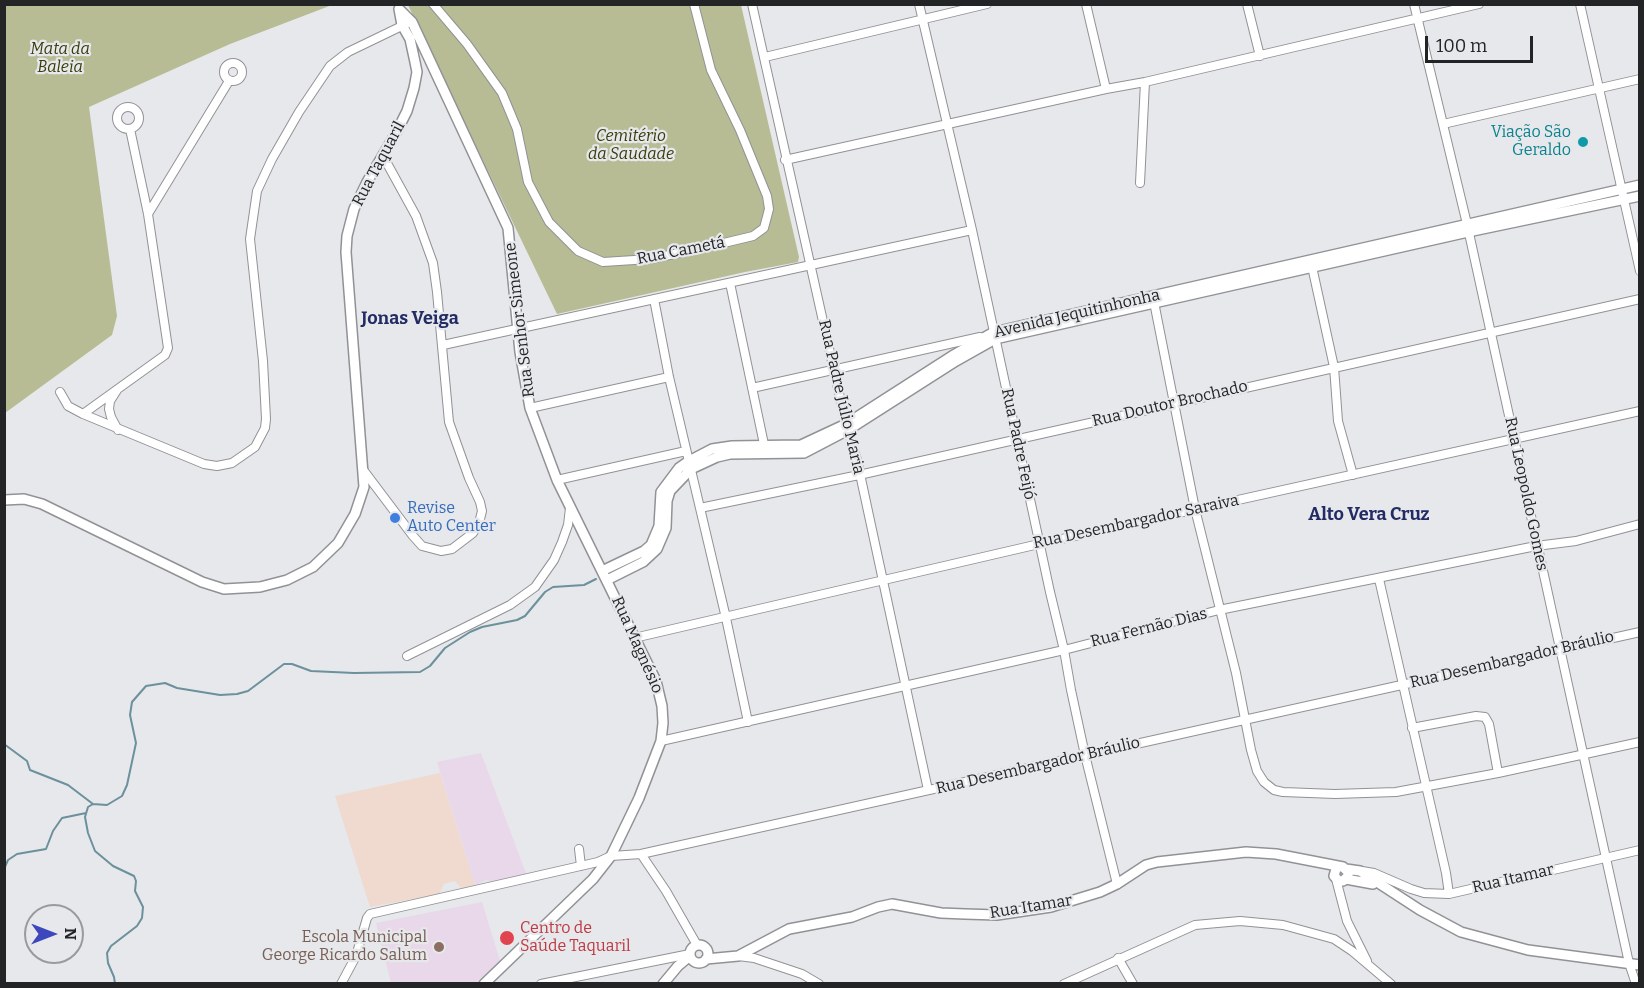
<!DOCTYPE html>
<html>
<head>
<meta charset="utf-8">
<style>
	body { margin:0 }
	#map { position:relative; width:1644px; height:988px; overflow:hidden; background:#e6e8eb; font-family:Bitter,serif }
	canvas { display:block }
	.frame { position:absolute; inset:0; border:6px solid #232425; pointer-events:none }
	.north { position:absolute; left:24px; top:904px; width:60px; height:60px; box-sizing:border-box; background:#e6e8eb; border:2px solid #989a9c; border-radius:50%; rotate:90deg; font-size:16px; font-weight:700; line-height:24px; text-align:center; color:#232425 }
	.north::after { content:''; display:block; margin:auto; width:21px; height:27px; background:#3d48bc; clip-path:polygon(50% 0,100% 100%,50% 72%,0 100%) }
	.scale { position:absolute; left:1425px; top:36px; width:108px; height:27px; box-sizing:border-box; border:3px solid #232425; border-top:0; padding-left:8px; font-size:18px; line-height:21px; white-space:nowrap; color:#232425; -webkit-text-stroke:4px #e6e8eb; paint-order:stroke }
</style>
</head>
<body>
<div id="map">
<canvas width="1644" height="988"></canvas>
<div class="frame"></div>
<div class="north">N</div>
<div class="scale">100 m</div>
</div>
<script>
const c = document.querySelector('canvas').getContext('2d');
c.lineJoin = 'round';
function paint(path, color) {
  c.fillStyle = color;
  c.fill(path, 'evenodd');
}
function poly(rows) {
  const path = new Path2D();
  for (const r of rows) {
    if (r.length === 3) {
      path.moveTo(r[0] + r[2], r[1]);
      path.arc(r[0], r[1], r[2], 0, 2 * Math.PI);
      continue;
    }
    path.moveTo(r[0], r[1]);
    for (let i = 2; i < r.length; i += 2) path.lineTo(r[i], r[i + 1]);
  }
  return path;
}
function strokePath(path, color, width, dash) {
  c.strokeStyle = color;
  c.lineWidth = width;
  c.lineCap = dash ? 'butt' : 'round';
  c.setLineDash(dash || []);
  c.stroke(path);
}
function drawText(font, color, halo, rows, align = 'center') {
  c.font = font + ' Bitter,serif';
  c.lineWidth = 4.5;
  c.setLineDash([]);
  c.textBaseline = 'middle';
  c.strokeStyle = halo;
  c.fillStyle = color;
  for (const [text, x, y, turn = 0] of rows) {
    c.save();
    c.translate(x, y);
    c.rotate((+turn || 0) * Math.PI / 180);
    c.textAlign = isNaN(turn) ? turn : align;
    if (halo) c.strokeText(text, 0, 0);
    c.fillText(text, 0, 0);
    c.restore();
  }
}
const industrial = poly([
	[440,773,475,885,462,889,455,881,444,884,439,894,370,907,335,796]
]);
const education = poly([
	[481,753,527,876,493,883,487,880,475,885,437,762],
	[482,902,500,961,476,983,391,983,376,923]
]);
const green = poly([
	[5,4,332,5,230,44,89,107,117,316,112,335,5,413],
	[408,5,741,5,799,257,798,262,745,272,557,314]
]);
const stream = poly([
	[4,744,27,761,30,770,68,785,93,804,107,805,122,796,127,785,136,743,130,715,132,702,146,686,165,683,177,688,220,695,237,694,248,691,284,664,292,664,311,671,354,673,420,672,430,666,445,648,470,632,482,627,517,620,525,616,545,592,553,587,584,585,596,579],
	[93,804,88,807,85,817,88,833,95,851,113,866,134,876,136,881,135,891,143,907,142,918,137,926,111,946,107,953,108,963,114,977,115,984],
	[4,869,8,860,17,854,46,849,53,831,62,818,86,813]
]);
const minor = poly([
	[433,4,467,44,502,93,517,129,528,182,549,222,578,251,603,262,650,259,703,248,753,236,764,228,769,209,767,196,740,130,711,70,694,4],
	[752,4,846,424,857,460,928,790],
	[919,4,972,230,1050,592,1064,650,1071,690,1085,755,1117,884],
	[1086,4,1106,89],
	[1247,4,1260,56],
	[1414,4,1467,224,1629,963,1636,984],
	[1580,4,1640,271],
	[765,57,987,4],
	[233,72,9],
	[128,118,11],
	[1443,124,1640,79],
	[785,160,1106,89,1145,82,1479,4],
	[1140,183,1145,82],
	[148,214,229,81],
	[1311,262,1334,367,1338,421,1353,475],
	[730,283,765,449],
	[654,299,669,377,726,618,748,722],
	[1154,302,1195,509,1236,673,1251,750,1257,771,1264,782,1274,790,1283,792,1335,794,1396,792,1498,773,1640,742],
	[443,345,972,230],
	[752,388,980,337],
	[117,390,110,401,109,409,111,417,118,430],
	[60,392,68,406,83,414,204,464,217,466,232,463,255,447,265,428,266,419,263,361,250,239,257,191,272,159,299,112,330,66,348,52,406,24],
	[530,408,669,377],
	[83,414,165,355,168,348,148,214,130,129],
	[364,471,413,536,422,546,441,551,452,549,473,533,479,523,482,511,480,502,469,478,449,422,437,292,433,263,416,216,383,156],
	[557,480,686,451],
	[700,508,859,475,1640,299],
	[1379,579,1446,873,1449,894],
	[634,638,1039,544,1640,411],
	[407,656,510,605,535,587,554,560,562,542,568,525,570,508],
	[1412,728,1476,716,1485,717,1489,724,1498,773],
	[661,741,1064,650,1219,610,1536,546,1576,541,1640,524],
	[579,849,581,866],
	[641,854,666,891,697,945],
	[1362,871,1374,873,1411,889,1424,893,1449,894,1640,850],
	[1336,879,1347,921,1367,961],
	[738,956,754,958,802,974,819,984],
	[1118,958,1133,984],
	[341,984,356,956,367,918,370,914,598,862,611,856,641,854,1640,632],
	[541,984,690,954],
	[1064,984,1195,925,1240,921,1283,925,1334,939,1352,951,1391,984]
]);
const tertiary = poly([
	[399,9,412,22,508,228,520,352,530,408,557,480,656,681,662,706,663,723,661,741,639,798,611,856,593,879,484,984],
	[4,500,24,499,42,504,202,582,224,589,260,587,287,580,313,567,338,543,355,514,364,487,346,252,347,236,354,209,367,182,396,133,407,111,414,88,417,72,415,62,410,39,402,25,399,9],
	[602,571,644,551,651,545,659,526,661,492,679,468,689,461,712,449,732,446,801,445,846,424,952,356,994,332,1640,185],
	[607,580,643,562,657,549,666,528,667,501,670,491,691,469,717,457,730,454,804,453,848,430,956,361,995,339,1468,232,1640,196],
	[1346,869,1360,871,1420,910,1461,932,1528,950,1640,965],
	[1346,879,1373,884],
	[699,954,9],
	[706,959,738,956,789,929,852,917,878,907,892,904,941,913,965,914,997,915,1051,907,1100,892,1117,884,1146,865,1157,862,1246,852,1276,854,1343,867,1348,872,1348,876,1343,881,1339,881,1334,876,1336,869,1339,867],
	[663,984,678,966,690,956]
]);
const markers = [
	[1583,142,6,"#0f9aa8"],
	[395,518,6,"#3f7fe0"],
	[507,938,8,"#e0444e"],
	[439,947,6,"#8d6e63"]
];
const parkNames = [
	["Mata da",60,50],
	["Baleia",60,68],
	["Cemitério",631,137],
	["da Saudade",631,155]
];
const cultureNames = [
	["Viação São",1571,133],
	["Geraldo",1571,151]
];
const streetNames = [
	["Rua Taquaril",379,164,-62],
	["Rua Cametá",681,251,-11],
	["Avenida Jequitinhonha",1077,314,-13],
	["Rua Senhor Simeone",520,320,-97],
	["Rua Padre Júlio Maria",841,397,77],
	["Rua Doutor Brochado",1170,404,-13],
	["Rua Padre Feijó",1018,444,78],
	["Rua Leopoldo Gomes",1526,494,78],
	["Rua Desembargador Saraiva",1136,522,-12],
	["Rua Fernão Dias",1149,628,-14],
	["Rua Magnésio",637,645,66],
	["Rua Desembargador Bráulio",1512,660,-13],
	["Rua Desembargador Bráulio",1038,766,-13],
	["Rua Itamar",1513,879,-13],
	["Rua Itamar",1031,907,-9]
];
const shopNames = [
	["Revise",407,509],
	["Auto Center",407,527]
];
const healthNames = [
	["Centro de",520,929],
	["Saúde Taquaril",520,947]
];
const educationNames = [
	["Escola Municipal",427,938],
	["George Ricardo Salum",427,956]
];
const neighbourhoodNames = [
	["Jonas Veiga",410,319],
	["Alto Vera Cruz",1369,515]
];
paint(industrial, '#f0d9ce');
paint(education, '#e9d8e9');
paint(green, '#b7bc95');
strokePath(stream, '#6c909c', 2);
strokePath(minor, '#919295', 10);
strokePath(tertiary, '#919295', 12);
strokePath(minor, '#fff', 8);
strokePath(tertiary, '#fff', 9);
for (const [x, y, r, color] of markers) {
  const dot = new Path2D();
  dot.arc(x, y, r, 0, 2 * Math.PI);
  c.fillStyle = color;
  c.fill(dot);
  strokePath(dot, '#e6e8eb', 2);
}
drawText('italic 16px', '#3a3d0a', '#e6e8eb', parkNames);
drawText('16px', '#0d838f', '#e6e8eb', cultureNames, 'right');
drawText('16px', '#232425', '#e6e8eb', streetNames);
drawText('16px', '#366cbe', '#e6e8eb', shopNames, 'left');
drawText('16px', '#be3a42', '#e6e8eb', healthNames, 'left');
drawText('16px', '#785e54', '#e6e8eb', educationNames, 'right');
drawText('bold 18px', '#232b64', '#e6e8eb', neighbourhoodNames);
</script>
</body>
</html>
